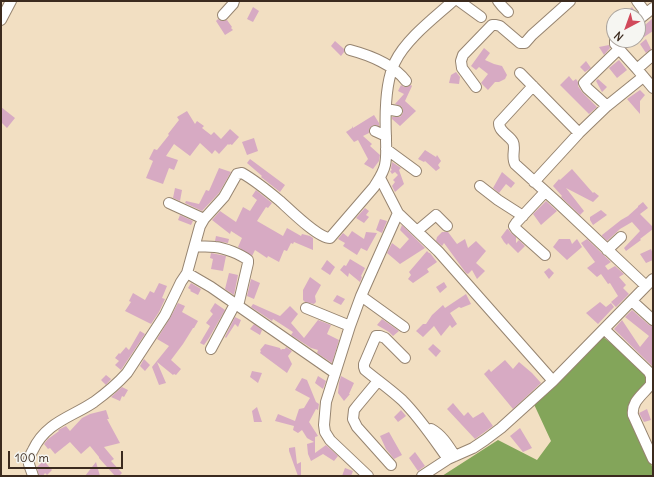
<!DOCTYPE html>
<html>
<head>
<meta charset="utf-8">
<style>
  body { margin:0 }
  #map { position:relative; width:654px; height:477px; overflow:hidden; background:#f2dfc2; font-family:Delius,sans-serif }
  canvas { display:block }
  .frame { position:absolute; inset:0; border:2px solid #3b2a1e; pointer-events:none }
  .north { position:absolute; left:606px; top:8px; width:40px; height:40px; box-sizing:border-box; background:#f6f6f2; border:1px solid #aba49d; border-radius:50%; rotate:221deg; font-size:11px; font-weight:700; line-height:16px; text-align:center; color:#3b2a1e }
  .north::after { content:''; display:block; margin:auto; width:14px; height:18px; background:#d1495b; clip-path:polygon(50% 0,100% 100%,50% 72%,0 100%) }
  .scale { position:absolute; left:8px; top:451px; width:115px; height:18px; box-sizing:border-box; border:2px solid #3b2a1e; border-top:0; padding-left:5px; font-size:12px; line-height:14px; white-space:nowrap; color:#3b2a1e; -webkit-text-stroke:3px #f6f6f2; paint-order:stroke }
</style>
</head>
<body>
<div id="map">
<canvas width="654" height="477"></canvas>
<div class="frame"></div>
<div class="north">N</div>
<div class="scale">100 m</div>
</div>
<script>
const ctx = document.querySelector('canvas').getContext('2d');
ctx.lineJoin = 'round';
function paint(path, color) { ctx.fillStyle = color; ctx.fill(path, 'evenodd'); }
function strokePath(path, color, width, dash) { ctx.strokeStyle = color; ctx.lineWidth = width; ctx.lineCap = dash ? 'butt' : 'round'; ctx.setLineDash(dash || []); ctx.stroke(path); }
paint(new Path2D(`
  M599,334L643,367L650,377L634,403L653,470V476H442L498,440L537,460L551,441L532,400Z`), '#83a55a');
paint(new Path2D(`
  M253,7L259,11L253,22L247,19Z
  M632,7L636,13L633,16H630L626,13Z
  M653,18V31L644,37L638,31Z
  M218,19L222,21L227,20L232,27L231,28L233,30L225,35L216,21Z
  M646,39L651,49L646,53L640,44Z
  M335,41L344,49V52L341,56L331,46Z
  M609,45L610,48L604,55L599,47Z
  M484,48L490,53L485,60L494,64L502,66L507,75L505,79L499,82H495L488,90L481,83L488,74L479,67L476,70L471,66Z
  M619,60L627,70L617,78L609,68Z
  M586,61L591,68L585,72L580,67Z
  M456,72L460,77L459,84L449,83L451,75Z
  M569,76L573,81L576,79L578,82V86L582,92L597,107L589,114L560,85Z
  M598,79L607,87L602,92L596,81Z
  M401,85L404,87H407L411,85L412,86L405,101L416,111L400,126L392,119V117H400L403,113V109L401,106L395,104L404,94L398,91Z
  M640,90L645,95L640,101V114L627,99Z
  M1,107L15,118L7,128L1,122Z
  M187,111L195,124L197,121L204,126L202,128L211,135L214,132L221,139L230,129L239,137L232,145L230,144L229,145L228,144L219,154L215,150L212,154L200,143L190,156L174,144L166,156L178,160L174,170L169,168L163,184L146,178L153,161L149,159L154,149L157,150L169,135L168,134L179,120L177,117Z
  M374,115L379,123V126L375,125L372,126L369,129V133L363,136L372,144L370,146L380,155L379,161L373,169L364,164L368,159L358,140L354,142L346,132L352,128V126L353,128Z
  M254,138L258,151L247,155L242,142Z
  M425,150L436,157L437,155L441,161L438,165L440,168L436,171L425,161L424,162L418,159Z
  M250,159L285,185L280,192L261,177L262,176L247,163Z
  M392,162L401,168L399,170L404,184L395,192L392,186L395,182L393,180L398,175L395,172L392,174L390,171L392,170L391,169Z
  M219,168L231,172L219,193L202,211L185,203L186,201L199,204L206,190L209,191Z
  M572,169L593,193L594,192L599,196L593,202L566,188L584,211L580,215L561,197L562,196L553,186L559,179L560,180Z
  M502,172L515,183L511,188L506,184L499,193L493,188Z
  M175,188L182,190L180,201L173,198Z
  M256,190L272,203L268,208L266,207L257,221L283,236L287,228L301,236L302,234L310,236L313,238V250L294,242L293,244L291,243L287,251L284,250L279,262L268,256L267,258L255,250L252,256L238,247L242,238L231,231L230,234L212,220L220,211L236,222L243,207L250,211L257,200L252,196Z
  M546,201L557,211L541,225L533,214Z
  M643,202L648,208L640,214L653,227V229L640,239L641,240L626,251L624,248L640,231L632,222L620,229L607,241L602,236V235L621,220L628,216L638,207V206Z
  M365,208L369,211L366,215L369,217L364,223L356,218Z
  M601,210L607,215L593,225L590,220V217Z
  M180,215L193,221L191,225L178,220Z
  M380,219L387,221L382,233L376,230Z
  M402,225L425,248L400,264L387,253L392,243L400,249L409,239L400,230Z
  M507,229H508L511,233L516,237V243L519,240L525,246L518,253L508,243L507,245L504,242L501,237Z
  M352,231L364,239L366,232L377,233L367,251L361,248L357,255L343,246L345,243L338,239L343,233L348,237Z
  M442,232H448L457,244L465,239L468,248L476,241L486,251L476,263L485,271L477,279L472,270L468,274L466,273L444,243L442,246L436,241L437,237Z
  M216,236L229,239L228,243L215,241Z
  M559,239H570L572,244L577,239L582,247L567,260L553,247Z
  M587,239L611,262L605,266L608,270L615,266L624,274L619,277L626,285L623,288L629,294L616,307L611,302L618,296L610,283L608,284L601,274L597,277L587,268L595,262L581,243Z
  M651,249L653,254V260L646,263L640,254Z
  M427,251L429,253H430L437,262L427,269L429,272L413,283L408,279L411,275L409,272Z
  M211,253L226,256L223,271L211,269L213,259L210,258Z
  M350,259L365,268L361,276L362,277L360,282L349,273L348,277L340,270L344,265L346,266Z
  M327,260L335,267L330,275L321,269Z
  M549,268L554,273L549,279L544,272Z
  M229,273L238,275L234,295L225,289Z
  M310,277L321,285L315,296L316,302L314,304L305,302L303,300V290Z
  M251,279L260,283L254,299L247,296Z
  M444,282L447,287L440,293L436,287Z
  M159,283L167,286L162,298L165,299L159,312L151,324L125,311L131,302L129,301L133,293L145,300L150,291L154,293Z
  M191,283L201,289L198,295L190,291L191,290L188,288Z
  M466,294L471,304L461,308L459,307L450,313L457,324L452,328L450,325L441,336L434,326L423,337L416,331L423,324H426L432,315L443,305L445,308Z
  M337,295L345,299L341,305L333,301Z
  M600,302L606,307L611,303L614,307L598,324L586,313Z
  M178,303L185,306L182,312L198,321L194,328H193L183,344L171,360L181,369L176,375L174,374L173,375L157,362L166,383L159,385L152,367L169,346L157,339L170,318Z
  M215,303L225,310L209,338L204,345L200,343L210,326L206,323L213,314L210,311Z
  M253,304L280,316L290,306L298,314L291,323L304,338L318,320L331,325L327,334L339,340L332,363L317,353L318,350L311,348L291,335L293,332L273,319L272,321L251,307Z
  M632,310L649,325L653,326V367L614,329L622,320L640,347L649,336L625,317Z
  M235,317L241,320L238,327L235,324L226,338L225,337Z
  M382,319L399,331L393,336L389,332L377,325Z
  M254,324L262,330L260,335L250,329Z
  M140,331L145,334L121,370L115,365L119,361L115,358L119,353L120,354L126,347L129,350Z
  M265,344L280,348L281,350L282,349H285L286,347L292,351L288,356L292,364L287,373L260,353L261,351L260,350Z
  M433,344L441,351L436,357L428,349Z
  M144,359L150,365L145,371L140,366Z
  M505,360L513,369L519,362L532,373L541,383L513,409L484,374L489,369L491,372Z
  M252,371L262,373L258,383L250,377Z
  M106,375L111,379L106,385L101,380Z
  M318,376L326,381L323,389L315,383Z
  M341,376L354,383L349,394H350L344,401L338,393L339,383Z
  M302,378L307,380L316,402L319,404L318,410L316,409L309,422L318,436L315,437V453L326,445L338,456L334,461L323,454L311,461L308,454L307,444L314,442L307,438L302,430L298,433L293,430L294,426L275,421L278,414L295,421L299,409L304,408L310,398L295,390Z
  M122,387L128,390L124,397L122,396L120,401L111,397Z
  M453,403L464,416L468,412L473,418L483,412L493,426L475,439L447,409Z
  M257,407L262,422H254L252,411Z
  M647,409L651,420L644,422L639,413Z
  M106,410L109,419H107L120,443L104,447L114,459L111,461L122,473L119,476H115L99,458V457L90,446L81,454L70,442L55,454L50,448L48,449L44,444L48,439L59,431L58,430L66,426L70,431L82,418L90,414Z
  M401,410L406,416L398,422L394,417Z
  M520,428L532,448L523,452L510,436Z
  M389,432L402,455L394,459L386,449L380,436Z
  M295,447L297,464L301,462V476H298L294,465H295H294L289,451V448Z
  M415,452L425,466L418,471L409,458Z
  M42,462L44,463L45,462L52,470L47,475L45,473L43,476H39L37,467Z
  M96,462L100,476H85Z
  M345,468L353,471L351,476H342Z`), '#d7aac3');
const minor = new Path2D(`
  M459,1L481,17
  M498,1L502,6L508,12
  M637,1L646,13
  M223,15L233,4L234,1
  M1,20L11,1
  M638,20L653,8
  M615,40V44L619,49L637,69L653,88
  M350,50C369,55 394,65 406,81
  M637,69L653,55
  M520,73L579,133
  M533,86L499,123C499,132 509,135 513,142C516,148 511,157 515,164L557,202L646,286
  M476,87L462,68L461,61L463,55L492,25H496L500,26L520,43H525L532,35L570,1
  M607,106L587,88L584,83L619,49
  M386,109L397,111
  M375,131L386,136
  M386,149L416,171
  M380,178L398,213
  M534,182L579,133L607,106L643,77
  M480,186L498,200L523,216
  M545,192L516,223L514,226L516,229L545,255
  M169,203L204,219
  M417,231L436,215L447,226
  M195,246C202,247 208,246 215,247C225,248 240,254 248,260V263L238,306
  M607,250L621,237
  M361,296L404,327
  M632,301L653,320
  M306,308L350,326
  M604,329L649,372L651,376V384C644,394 631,401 633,415L653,459
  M211,349L235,304
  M405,358L385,338L380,336H376L364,364V367L365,370C377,380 390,389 402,400C420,418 433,438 448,459
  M335,373L211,287L187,273L200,226L204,219L224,197L237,174L242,173C256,181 268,191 280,201C290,210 318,238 330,238L374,187C378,180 383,174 385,165C387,156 386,147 386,138C385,116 385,82 395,62C406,39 434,18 453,1
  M378,381L358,405L354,410L353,419L357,427L391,465
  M431,429C442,435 448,445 455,456
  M33,476C32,472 30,468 29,464C28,459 30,455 33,450C46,422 72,417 94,402C105,394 118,383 127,373L165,315L181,282L187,273
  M368,476L330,440L325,432L324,425L326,402L350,326L361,296L398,213L438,251L553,381
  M422,476L448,459L473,448L485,440L501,428L553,381L653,279`);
strokePath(minor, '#968470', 12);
strokePath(minor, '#fff', 10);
</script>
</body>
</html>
